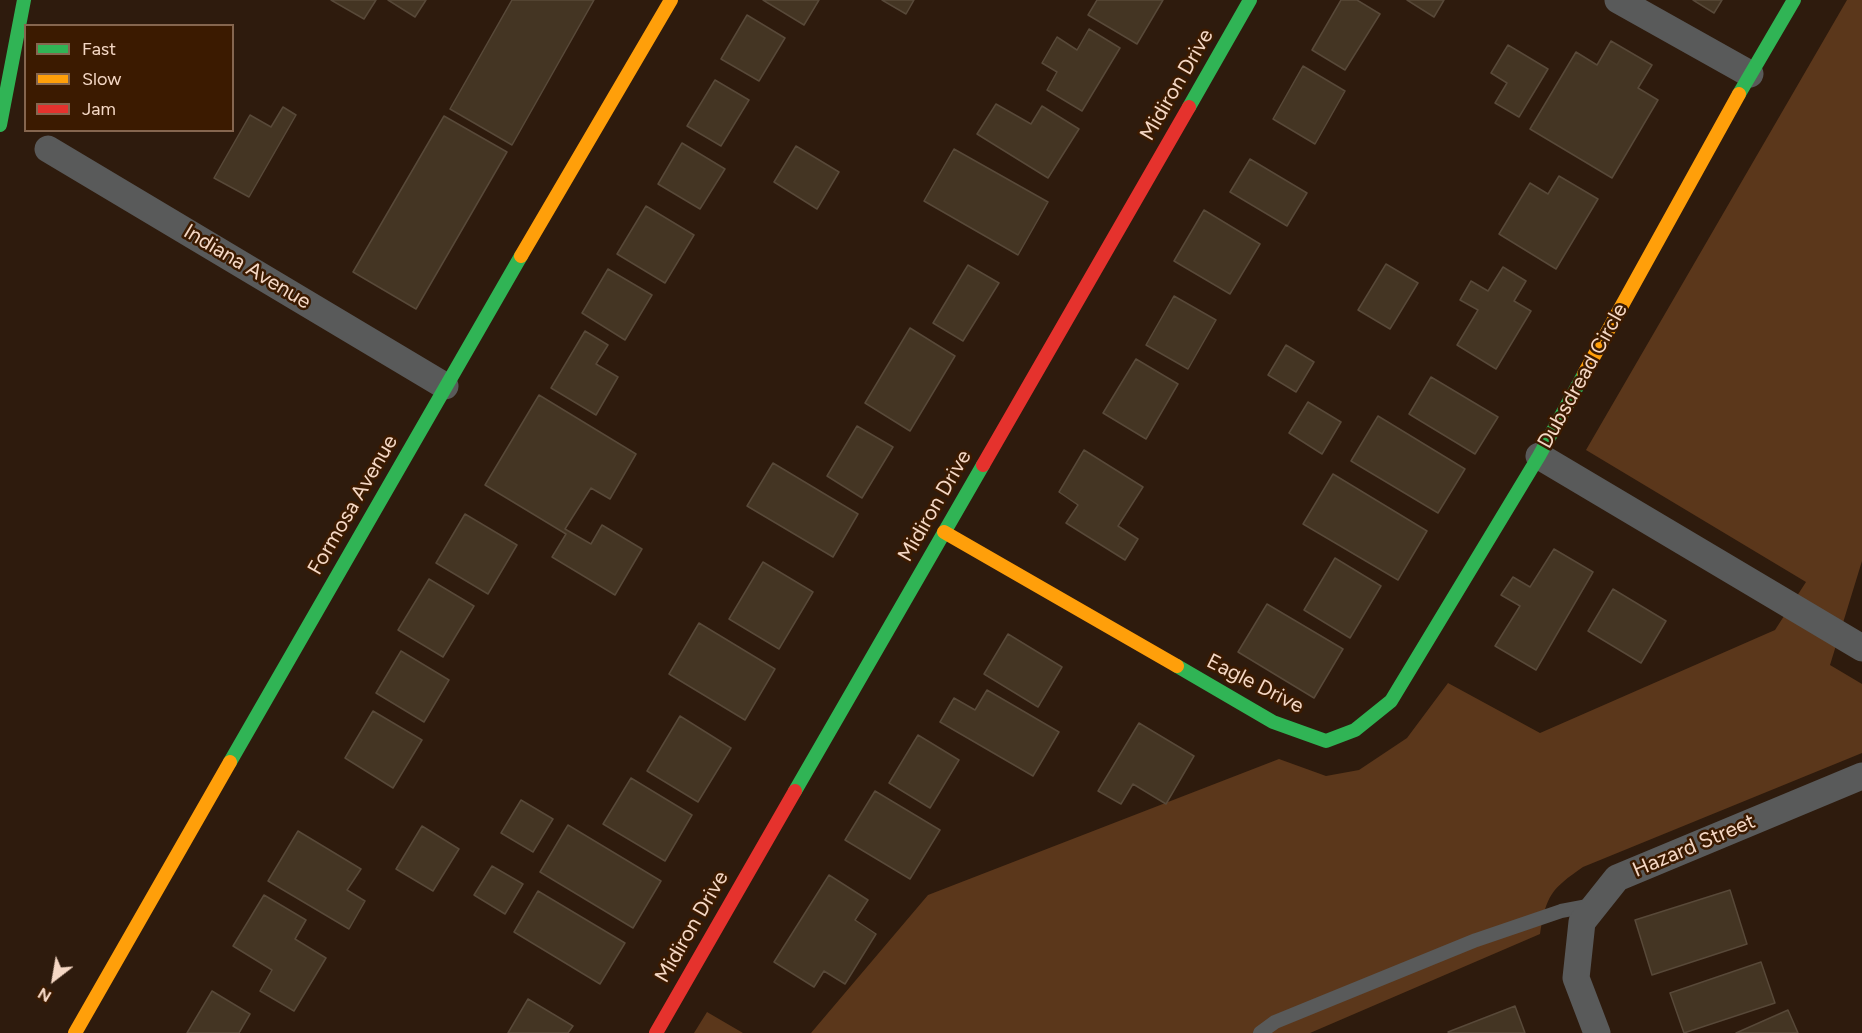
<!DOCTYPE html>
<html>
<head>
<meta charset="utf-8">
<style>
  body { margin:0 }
  #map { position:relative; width:1862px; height:1033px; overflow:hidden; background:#2e1b0d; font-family:Figtree,sans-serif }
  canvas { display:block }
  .legend { position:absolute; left:24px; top:24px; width:210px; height:108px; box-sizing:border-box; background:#3b1a00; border:2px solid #85664f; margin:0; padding:8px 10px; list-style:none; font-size:18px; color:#f5d8c5 }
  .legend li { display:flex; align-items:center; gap:12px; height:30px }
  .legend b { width:30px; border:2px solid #85664f }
  .north { position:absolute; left:24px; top:949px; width:60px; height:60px; -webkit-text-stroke:4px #3b1a00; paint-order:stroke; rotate:211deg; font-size:16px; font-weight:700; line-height:24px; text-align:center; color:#f5d8c5 }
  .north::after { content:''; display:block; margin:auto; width:21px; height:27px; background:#f5d8c5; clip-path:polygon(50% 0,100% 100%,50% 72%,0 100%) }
</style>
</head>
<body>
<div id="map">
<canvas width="1862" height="1033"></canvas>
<ul class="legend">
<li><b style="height:8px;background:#30b455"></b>Fast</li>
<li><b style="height:8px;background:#ff9f0a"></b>Slow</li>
<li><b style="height:8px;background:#e5322d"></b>Jam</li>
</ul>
<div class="north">N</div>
</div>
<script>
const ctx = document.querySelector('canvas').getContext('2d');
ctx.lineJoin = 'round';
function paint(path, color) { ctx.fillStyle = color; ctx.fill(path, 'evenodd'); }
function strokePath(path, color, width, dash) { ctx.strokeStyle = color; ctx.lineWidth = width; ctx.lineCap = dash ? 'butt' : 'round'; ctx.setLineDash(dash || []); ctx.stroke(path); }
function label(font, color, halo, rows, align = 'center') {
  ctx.font = font + ' Figtree,sans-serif'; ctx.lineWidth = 5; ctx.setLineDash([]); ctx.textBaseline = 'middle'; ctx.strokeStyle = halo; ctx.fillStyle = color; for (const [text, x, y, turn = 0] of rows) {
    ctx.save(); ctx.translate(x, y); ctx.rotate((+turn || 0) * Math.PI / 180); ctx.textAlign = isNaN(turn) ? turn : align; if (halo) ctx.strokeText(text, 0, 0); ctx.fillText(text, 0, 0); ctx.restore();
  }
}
paint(new Path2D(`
  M1847,0H1862V561L1830,665L1862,684V753L1583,867C1551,889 1546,896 1540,934L1310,1033H811L928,895L1279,759L1326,776L1359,770L1407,738L1448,683L1540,733L1775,630L1806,582L1586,450Z
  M707,1012L743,1033H694Z`), '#5b371b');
const building = new Path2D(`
  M331,0H376L364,19Z
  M388,0H426L415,17Z
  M512,0H594L512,145L450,109Z
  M763,0H819L804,25Z
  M882,0H914L906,14Z
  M1097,0H1163L1137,44L1088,15Z
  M1341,0H1357L1380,14L1345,70L1312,50Z
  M1407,0H1444L1434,17Z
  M1693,0H1722L1714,13Z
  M747,15L785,38L759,81L721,59Z
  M1089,29L1120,48L1082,111L1047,90L1057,72L1042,63L1057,37L1077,50Z
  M1611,41L1652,65L1638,88L1658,100L1612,178L1530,129L1576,52L1597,65Z
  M1508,45L1548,69L1519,117L1495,103L1507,83L1491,73Z
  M1303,66L1345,91L1315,144L1273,119Z
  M715,80L749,100L721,146L687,126Z
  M996,104L1031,124L1042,106L1079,129L1048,178L977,134Z
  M283,107L296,115L249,197L214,178L250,115L271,127Z
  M444,116L507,152L416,309L353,272Z
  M682,143L725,169L700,209L658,184Z
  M796,146L839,172L817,209L774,182Z
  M954,149L1048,202L1018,255L924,201Z
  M1250,159L1307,193L1287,226L1230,192Z
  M1559,176L1598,199L1556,269L1499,234L1530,183L1548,194Z
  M646,206L694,235L665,283L617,254Z
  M1204,210L1260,244L1230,294L1174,261Z
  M1386,264L1418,283L1390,329L1358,310Z
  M968,265L999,283L963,341L933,323Z
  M1503,267L1526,281L1514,301L1531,311L1496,369L1457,345L1478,310L1460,300L1471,281L1488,291Z
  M608,269L652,295L625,340L582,313Z
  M1174,296L1216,320L1188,369L1146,345Z
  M910,328L955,356L910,431L865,403Z
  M585,331L608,345L596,364L618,377L596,415L551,388Z
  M1286,345L1314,362L1296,392L1268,375Z
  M1136,359L1178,384L1146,439L1103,413Z
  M1431,377L1498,417L1475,454L1409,414Z
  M539,395L636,454L610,499L591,488L565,529L591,544L602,525L642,549L615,595L552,557L566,534L485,485Z
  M1308,402L1341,422L1322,454L1289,433Z
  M1378,416L1465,469L1438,513L1351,461Z
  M857,426L893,447L862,498L827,476Z
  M1084,450L1143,487L1118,526L1138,539L1125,560L1066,523L1078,505L1059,492Z
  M773,463L858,514L833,557L747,506Z
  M1333,474L1427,531L1398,580L1303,524Z
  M465,514L517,545L488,594L436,563Z
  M1554,549L1593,572L1536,670L1495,646L1520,606L1501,595L1513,577L1530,587Z
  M1335,558L1381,586L1350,638L1304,610Z
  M763,562L813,592L779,649L729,619Z
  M429,579L474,606L443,657L398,630Z
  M1613,589L1666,621L1641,663L1588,631Z
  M1267,604L1343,649L1314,698L1238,652Z
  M699,623L775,669L745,720L669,674Z
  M1008,634L1062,667L1038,707L984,674Z
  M401,651L449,680L424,722L376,693Z
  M987,690L1059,732L1033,776L940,722L954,698L975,710Z
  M373,711L422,740L393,788L345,758Z
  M680,716L731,748L698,802L647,771Z
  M1139,723L1194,756L1166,804L1133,784L1121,804L1098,791Z
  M918,735L959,760L930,808L889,783Z
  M631,778L692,815L665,861L603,824Z
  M875,791L940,830L910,879L845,840Z
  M521,800L553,819L533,852L501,833Z
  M568,825L661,881L633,928L540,872Z
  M422,826L459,849L433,891L396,869Z
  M298,831L361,869L347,890L365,901L349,929L268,881Z
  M492,866L523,884L505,914L474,895Z
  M829,875L868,900L855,920L876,934L845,984L824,971L814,987L774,962Z
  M1730,890L1747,944L1652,975L1635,920Z
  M538,891L625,943L600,984L514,932Z
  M264,895L306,920L295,939L326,958L294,1011L260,991L272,970L233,946Z
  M1761,962L1775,1003L1684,1033L1670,993Z
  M212,991L250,1014L239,1033H187Z
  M528,999L573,1026L568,1033H508Z
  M1515,1006L1525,1033H1449L1448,1032Z
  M1788,1010L1798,1033H1736Z`);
paint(building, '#443523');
strokePath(building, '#584939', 1.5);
strokePath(new Path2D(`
  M1260,1033L1275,1022L1476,940L1561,911L1593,905`), '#595a5a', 14);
strokePath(new Path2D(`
  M1618,0L1750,74
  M48,149L445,386
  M1539,456L1862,648
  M1597,1033L1576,978L1582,922L1617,878L1862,776`), '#595a5a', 27);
strokePath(new Path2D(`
  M1739,94L1794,0
  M1189,107L1250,0
  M0,125L24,0
  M1177,666L1273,722L1326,741L1355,730L1391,701L1539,456L1584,374
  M230,762L521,256
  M795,791L983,465`), '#30b455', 14);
strokePath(new Path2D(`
  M521,256L671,0
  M1584,374L1739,94
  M944,532L1177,666
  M75,1033L230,762`), '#ff9f0a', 14);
strokePath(new Path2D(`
  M983,465L1189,107
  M656,1033L795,791`), '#e5322d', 14);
label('21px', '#f5d8c5', '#3b1a00', [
  ["Midiron Drive",1177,85,-60],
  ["Indiana Avenue",247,267,31],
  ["Dubsdread Circle",1583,376,-61],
  ["Formosa Avenue",353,505,-60],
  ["Midiron Drive",935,506,-60],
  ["Eagle Drive",1255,684,27],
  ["Hazard Street",1694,846,-23],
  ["Midiron Drive",692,927,-60]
]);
</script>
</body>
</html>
